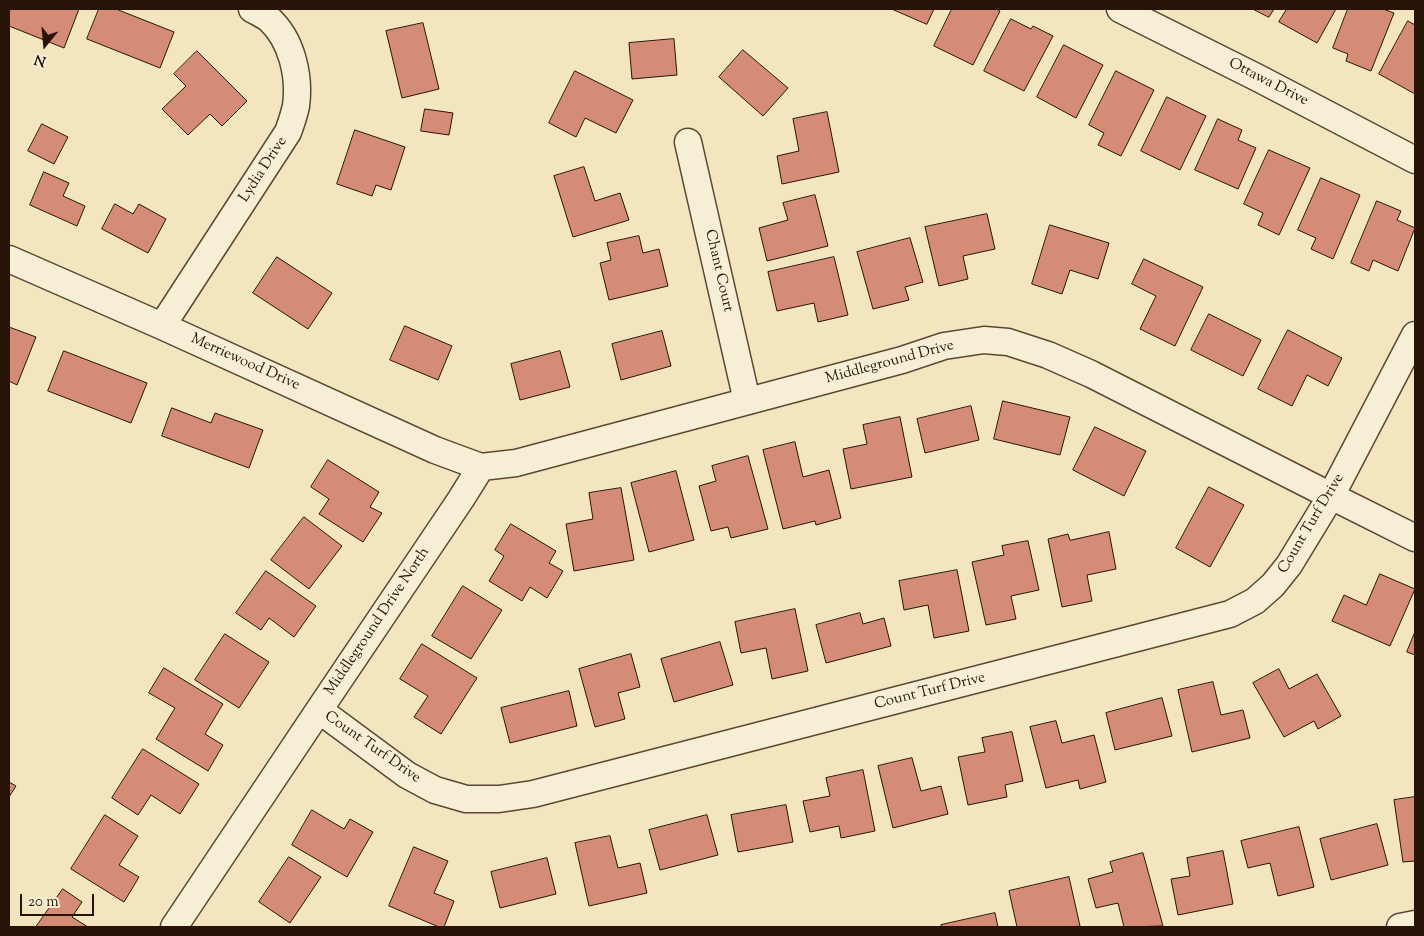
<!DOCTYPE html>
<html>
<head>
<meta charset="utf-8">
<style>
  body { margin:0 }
  #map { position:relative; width:1424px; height:936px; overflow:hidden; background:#f3e6bf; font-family:"Sorts Mill Goudy",serif }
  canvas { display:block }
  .frame { position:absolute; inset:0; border:10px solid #281406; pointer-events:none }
  .north { position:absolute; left:20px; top:20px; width:50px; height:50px; -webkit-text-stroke:4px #f7efd5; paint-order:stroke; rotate:197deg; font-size:14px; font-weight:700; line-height:20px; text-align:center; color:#281406 }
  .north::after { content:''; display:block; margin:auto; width:18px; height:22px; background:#281406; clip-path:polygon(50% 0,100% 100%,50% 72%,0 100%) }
  .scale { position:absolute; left:20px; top:894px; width:74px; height:22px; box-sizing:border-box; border:2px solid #281406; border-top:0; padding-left:6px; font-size:15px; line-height:18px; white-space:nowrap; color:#281406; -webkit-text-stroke:4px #f7efd5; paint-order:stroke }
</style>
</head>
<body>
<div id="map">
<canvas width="1424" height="936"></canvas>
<div class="frame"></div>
<div class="north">N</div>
<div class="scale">20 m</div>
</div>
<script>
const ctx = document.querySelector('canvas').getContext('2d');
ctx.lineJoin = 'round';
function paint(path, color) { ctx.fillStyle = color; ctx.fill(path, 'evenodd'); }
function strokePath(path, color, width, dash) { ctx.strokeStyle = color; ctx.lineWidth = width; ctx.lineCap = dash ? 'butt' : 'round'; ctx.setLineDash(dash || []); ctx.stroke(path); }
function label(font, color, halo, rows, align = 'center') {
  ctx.font = font + ' "Sorts Mill Goudy",serif'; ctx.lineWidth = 4; ctx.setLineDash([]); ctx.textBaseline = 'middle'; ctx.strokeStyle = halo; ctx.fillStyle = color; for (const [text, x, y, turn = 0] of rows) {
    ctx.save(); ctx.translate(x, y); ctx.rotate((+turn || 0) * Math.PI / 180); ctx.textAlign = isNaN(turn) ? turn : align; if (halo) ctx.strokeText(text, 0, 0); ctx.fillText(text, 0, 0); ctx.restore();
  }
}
const building = new Path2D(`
  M9,9H79L64,48L9,26Z
  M99,9H116L174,32L160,68L87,39Z
  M892,9H934L927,24Z
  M952,9H996L1000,11L973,65L934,46Z
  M1253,9H1274L1269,17Z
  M1287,9H1336L1317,43L1279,22Z
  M1348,9H1383L1394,13L1371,71L1346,61L1348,54L1333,48Z
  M1011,19L1031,29L1033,26L1053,36L1024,91L984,71Z
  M1408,21L1415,25V94L1379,74Z
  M423,23L439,89L402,98L386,31Z
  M674,39L677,75L632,79L629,43Z
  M1064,45L1103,65L1076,118L1037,97Z
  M743,50L788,88L763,116L719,77Z
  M197,51L247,101L222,126L210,114L188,135L162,109L186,86L174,74Z
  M575,71L633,100L616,133L585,118L576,137L549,123Z
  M1116,71L1154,90L1121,156L1098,145L1104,133L1089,125Z
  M1167,97L1206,116L1180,170L1141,151Z
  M425,109L453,113L449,135L421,131Z
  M827,112L839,172L782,184L777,156L799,151L793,119Z
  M1218,119L1242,130L1238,140L1256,148L1238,189L1195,170Z
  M42,124L68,137L54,164L28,151Z
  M355,130L405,147L391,190L376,185L372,196L337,184Z
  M1269,150L1310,168L1279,235L1258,225L1263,213L1244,204Z
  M584,167L595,201L620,193L629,220L573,237L554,176Z
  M44,172L69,183L63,196L85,206L77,226L30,205Z
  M1321,178L1360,195L1333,259L1311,249L1316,238L1298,230Z
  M815,195L828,246L767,261L759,228L788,220L783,203Z
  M1377,201L1401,211L1397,220L1415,228L1398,271L1373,260L1369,271L1351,263Z
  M115,204L133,214L139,204L166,219L148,253L102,229Z
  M987,214L995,249L963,256L968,279L939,286L925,227Z
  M1050,225L1109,243L1098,279L1070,270L1062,294L1032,284Z
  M639,236L643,253L659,249L668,286L609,300L600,263L611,260L607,243Z
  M910,238L923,282L905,287L909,300L873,309L857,252Z
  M277,257L332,293L308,329L253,293Z
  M834,257L848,315L818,322L814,303L777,311L768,272Z
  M1144,259L1203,287L1175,346L1140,329L1156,296L1132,284Z
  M1209,314L1261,340L1243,376L1191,350Z
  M405,326L452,346L438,380L390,360Z
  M9,327L36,337L17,385L9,381Z
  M1288,330L1342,358L1328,386L1307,375L1292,406L1258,389Z
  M662,331L671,366L621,380L612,344Z
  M64,351L147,383L131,423L48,391Z
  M560,351L570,387L520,400L511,364Z
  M1003,401L1070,417L1060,455L994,439Z
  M971,406L979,440L925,453L917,419Z
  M172,408L211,423L215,413L263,430L249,468L162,436Z
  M900,417L912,477L851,489L843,449L867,444L863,425Z
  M1095,427L1146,451L1124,496L1073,470Z
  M795,442L803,477L829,470L841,518L816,525L815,521L783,529L763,450Z
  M748,456L768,529L731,538L728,527L711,531L699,486L716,481L712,466Z
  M328,460L379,492L370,507L382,513L363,542L319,514L329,499L311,487Z
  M676,471L694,540L649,552L631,483Z
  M1209,487L1244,505L1210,567L1176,548Z
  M621,488L634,560L574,571L566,524L593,519L589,493Z
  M304,517L342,546L309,589L271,560Z
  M511,524L556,551L549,563L563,571L547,598L530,587L522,601L489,581L504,556L495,550Z
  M1109,532L1116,569L1087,575L1092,601L1062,607L1048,539L1068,534L1070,540Z
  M1028,541L1039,590L1011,596L1016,619L986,625L972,562L1004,555L1002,546Z
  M957,570L969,631L934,638L928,605L904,610L899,581Z
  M266,571L316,606L294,637L269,618L261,630L236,613Z
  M1380,574L1415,589L1390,646L1332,621L1344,595L1366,605Z
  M463,586L502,610L471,659L432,636Z
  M795,609L808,671L772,679L766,648L741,653L735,622Z
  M860,613L863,624L884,618L891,646L826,663L816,625Z
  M1415,632V655L1407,652Z
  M225,634L269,662L239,708L195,680Z
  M720,642L733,685L674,702L661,659Z
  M422,644L477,678L441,734L414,717L428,696L400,679Z
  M631,654L640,687L618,693L625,719L595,727L579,669Z
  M164,668L223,704L205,734L223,745L208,771L156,739L175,708L149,693Z
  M1279,669L1289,689L1317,674L1341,716L1318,729L1314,721L1284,737L1253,683Z
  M1213,682L1221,715L1243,710L1250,738L1192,752L1178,690Z
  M569,691L577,726L510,743L501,708Z
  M1162,698L1172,736L1115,750L1106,713Z
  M1056,721L1062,743L1094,735L1106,782L1080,789L1078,780L1046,788L1030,727Z
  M1012,732L1023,781L1005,785L1007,797L968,805L958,757L985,752L982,738Z
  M143,749L199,784L180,814L151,795L138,815L112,798Z
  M912,758L921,791L941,786L948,814L893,828L878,766Z
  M863,770L875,831L841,838L839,826L810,832L803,801L830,796L826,778Z
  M9,782L16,786L9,797Z
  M1415,797V861L1403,862L1394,800Z
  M786,805L793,842L738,852L731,815Z
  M312,810L344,829L350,819L373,832L347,877L292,845Z
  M105,815L138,836L119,865L139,877L124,902L71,869Z
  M707,815L718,855L660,870L649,830Z
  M1377,824L1388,865L1331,880L1320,839Z
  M1299,827L1314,887L1278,896L1270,863L1248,868L1241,841Z
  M610,836L618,868L640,863L647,893L589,906L575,843Z
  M414,847L448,861L434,893L454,901L444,927H439L389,906Z
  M1223,851L1233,904L1178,915L1171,879L1190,876L1187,858Z
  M1143,853L1163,926L1124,927L1118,903L1096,908L1088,879L1113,872L1110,862Z
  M289,857L321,877L290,923L259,902Z
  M547,858L556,894L500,908L491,872Z
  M1069,877L1080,926L1072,927H1017L1009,891Z
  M63,889L82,902L72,917L88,927H36Z
  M995,913L998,927H941V925Z`);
paint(building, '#d48c76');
strokePath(building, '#281406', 1);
const minor = new Path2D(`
  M1120,9L1258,78L1415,160
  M688,142L747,401
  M9,259L162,326L435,450L481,467L516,463L902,360L944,346L984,340L1008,342L1048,355L1091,374L1331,496L1415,538
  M162,326L288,132C291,124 294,115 296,106C300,76 292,40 269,19C264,15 257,12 252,9
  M319,710L407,775L435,790L466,799H499L533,794L1230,614L1255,601L1273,585L1289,565L1331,496L1415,335
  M174,927L319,710L461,499L481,467
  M1400,927L1415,924`);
strokePath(minor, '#5b4834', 29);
strokePath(minor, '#f7efd5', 26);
label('15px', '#281406', '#f7efd5', [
  ["Ottawa Drive",1268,83,27],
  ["Lydia Drive",264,170,-57],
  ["Chant Court",718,271,77],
  ["Merriewood Drive",245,363,24],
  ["Middleground Drive",890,363,-15],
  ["Count Turf Drive",1312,524,-59],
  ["Middleground Drive North",378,622,-56],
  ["Count Turf Drive",930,692,-14],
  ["Count Turf Drive",372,748,35]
]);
</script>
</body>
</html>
